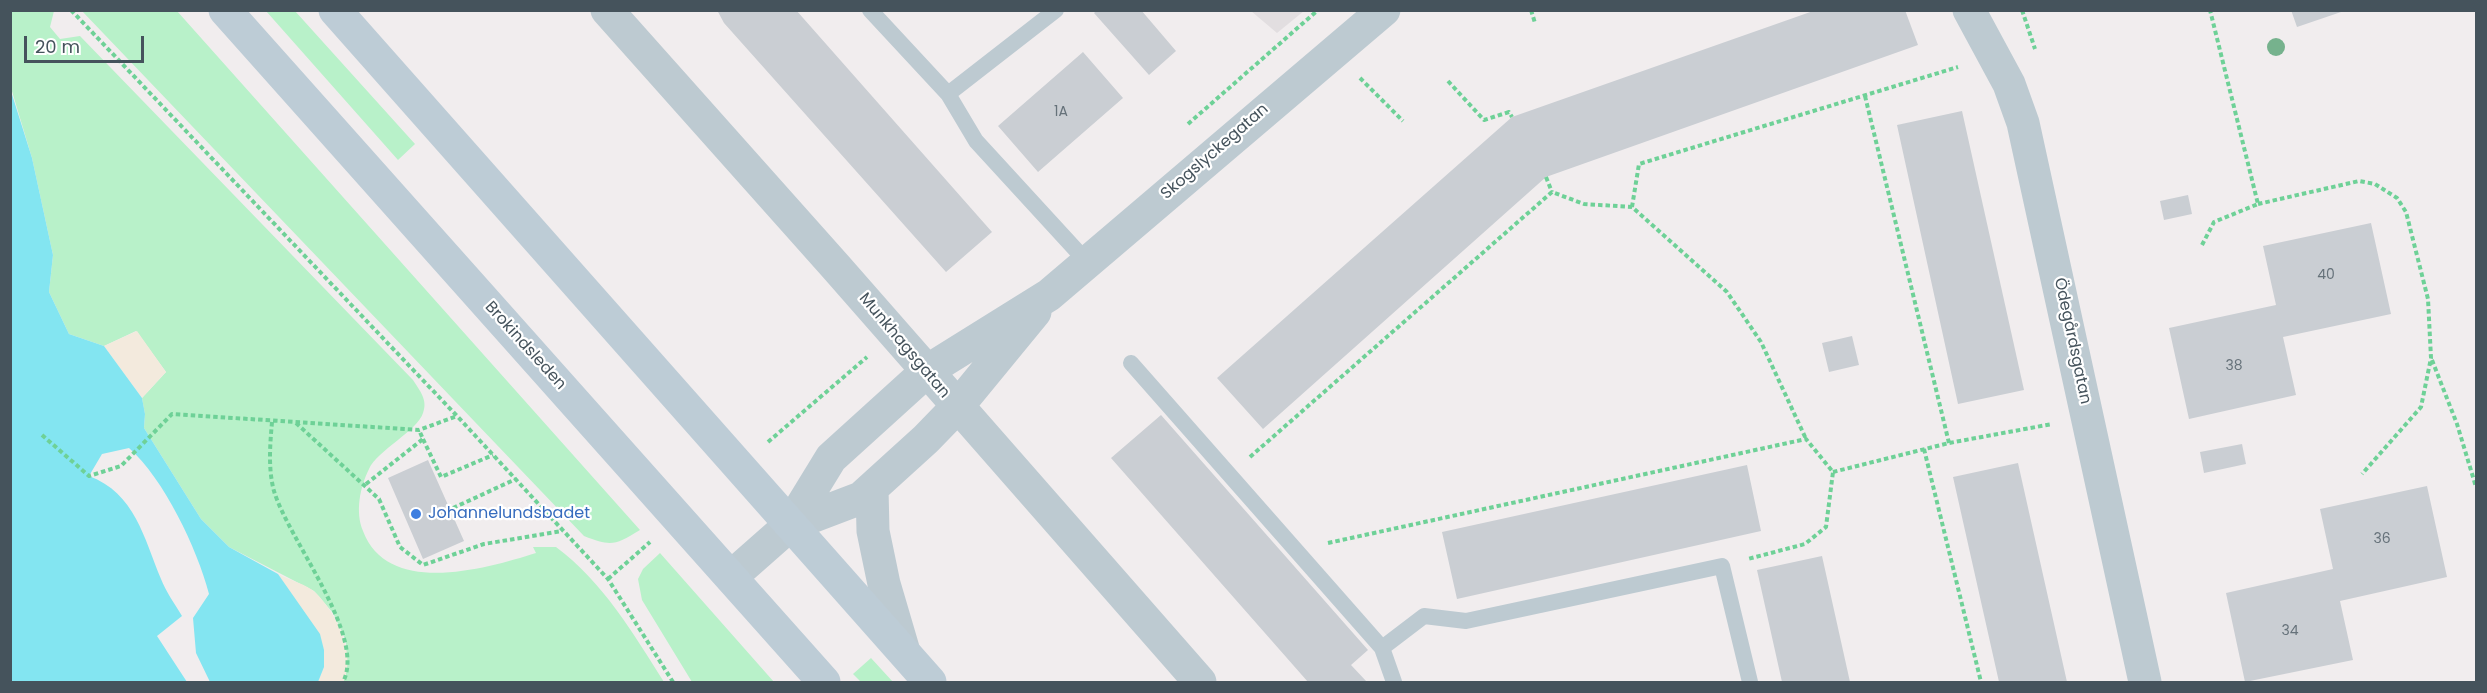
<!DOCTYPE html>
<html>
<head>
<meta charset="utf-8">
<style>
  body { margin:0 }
  #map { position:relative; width:2487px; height:693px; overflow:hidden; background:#f1edee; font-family:Poppins,sans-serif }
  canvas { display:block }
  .frame { position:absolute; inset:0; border:12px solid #45535c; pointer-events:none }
  .scale { position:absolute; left:24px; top:36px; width:120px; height:27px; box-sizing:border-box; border:3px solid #45535c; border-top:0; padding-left:8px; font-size:18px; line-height:21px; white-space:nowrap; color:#45535c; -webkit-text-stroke:4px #fff; paint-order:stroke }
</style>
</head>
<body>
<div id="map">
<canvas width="2487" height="693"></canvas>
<div class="frame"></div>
<div class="scale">20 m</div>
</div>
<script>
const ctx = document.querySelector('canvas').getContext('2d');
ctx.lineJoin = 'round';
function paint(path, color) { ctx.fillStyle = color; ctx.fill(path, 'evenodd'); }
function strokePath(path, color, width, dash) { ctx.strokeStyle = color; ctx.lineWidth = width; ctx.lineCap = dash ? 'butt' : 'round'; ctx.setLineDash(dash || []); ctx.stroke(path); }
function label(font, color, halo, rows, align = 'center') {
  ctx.font = font + ' Poppins,sans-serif'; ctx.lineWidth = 4.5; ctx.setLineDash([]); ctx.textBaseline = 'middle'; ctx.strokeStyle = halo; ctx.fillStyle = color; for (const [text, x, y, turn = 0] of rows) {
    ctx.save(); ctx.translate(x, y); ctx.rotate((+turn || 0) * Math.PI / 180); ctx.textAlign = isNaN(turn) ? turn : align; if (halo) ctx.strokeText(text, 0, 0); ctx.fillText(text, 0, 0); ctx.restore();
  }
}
paint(new Path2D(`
  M1251,11H1304L1277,33Z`), '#e2dee0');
paint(new Path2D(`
  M10,11H54L50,27L60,39L80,36L413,380C420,391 428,400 423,413C418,430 377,451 369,469C360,487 355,512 363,531C388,597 485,569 536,553L533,547H556C603,582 633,633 664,682H343L346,677V641L333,613L314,591L229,547L201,519L144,428L145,414L142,398L166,372L136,331L104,346L69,334L49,292L53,255L32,158L11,88Z
  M82,11H177L640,530C615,545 612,547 584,536Z
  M266,11H295L415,144L398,160Z
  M660,553L774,682H692L642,600L638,579L643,569Z
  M871,658L893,682H861L853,674Z`), '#b8f1c9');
paint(new Path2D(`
  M137,331L166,372L142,398L104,346Z
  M278,574C289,580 306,584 316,593C336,613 357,655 343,682H318L324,667V650Z`), '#f3eadd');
paint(new Path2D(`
  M10,88L32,158L53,255L49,292L69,334L104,346L142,398L145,414L144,428L201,519L229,547L278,574L320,634L324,650V667L318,682H210L196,653L193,618L209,594C197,548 164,479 129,448L102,454L89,476C135,493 144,538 161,579C166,592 175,604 182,616L157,636L187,682H11Z`), '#83e5f1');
paint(new Path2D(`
  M717,10H796L992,232L946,272L724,23Z
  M1097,10H1141L1176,51L1149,75L1094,13Z
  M1816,10H1905L1918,45L1546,177L1263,429L1217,378L1512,117Z
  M2291,10H2344V11L2297,27Z
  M1083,52L1123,98L1038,172L998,126Z
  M1962,111L2024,390L1958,404L1897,125Z
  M2188,195L2192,214L2164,220L2160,201Z
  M2371,223L2391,314L2283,337L2296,395L2189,419L2169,328L2276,305L2263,246Z
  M1852,336L1859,365L1829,372L1822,343Z
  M1161,415L1368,650L1351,665L1367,682H1308L1111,458Z
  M2242,444L2246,464L2204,473L2200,452Z
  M428,460L464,541L423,559L388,478Z
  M2018,463L2067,682H1999L1953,477Z
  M1747,465L1761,531L1457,599L1442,532Z
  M2427,486L2447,577L2340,601L2353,660L2245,682L2226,593L2333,569L2320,509Z
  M1822,556L1850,682H1782L1757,570Z`), '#caced3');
strokePath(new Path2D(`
  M71,10L457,416L608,579L673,682
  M1531,10L1535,23
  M2022,10L2035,49
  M1360,78L1403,121
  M1448,81L1484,120L1509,112L1512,117
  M1865,96L1949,443
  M1188,124L1318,10
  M1546,177L1552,192
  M2258,204L2359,181L2375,184L2397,198L2406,212L2428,299L2431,358L2421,407L2362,474
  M1632,207L1639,164L1958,67
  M2202,245L2214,222L2258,204L2210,10
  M2432,360L2457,424L2476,487
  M272,422C270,445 268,469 274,491C288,539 367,636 343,682
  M296,423L379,499L400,547L423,565L484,544L562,531
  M42,435L89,476L121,466L172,414L419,430L457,416
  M423,439L441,477L493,455
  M768,442L867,357
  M1924,449L1981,682
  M1250,457L1552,192L1584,204L1632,207L1727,292L1761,342L1806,439
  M1833,472L1949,443L2052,424
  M366,484L423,439L419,430
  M453,508L516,479
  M1328,543L1806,439L1833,472L1826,527L1805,544L1748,559
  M608,579L650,542`), '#6ed197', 4, [4.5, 3]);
strokePath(new Path2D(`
  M870,10L948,94L1056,10
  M948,94L976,141L1087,262
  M1131,363L1382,648L1394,682
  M1382,648L1424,616L1466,621L1722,566L1750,682`), '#bdcad1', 16);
strokePath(new Path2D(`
  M607,10L836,267L1200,682
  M1969,10L2009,84L2023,123L2145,682
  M872,489L873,531L884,584L904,652
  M790,525L861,498L926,439L957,407L1035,312
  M731,577L790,525L831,458L927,371L1049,295L1384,10`), '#bdcad1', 33);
strokePath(new Path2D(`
  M225,10L824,682
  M335,10L930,682`), '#bdccd6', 33);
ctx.fillStyle = '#76b28d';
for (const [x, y] of [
  [2276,47]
]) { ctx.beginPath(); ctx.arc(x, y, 9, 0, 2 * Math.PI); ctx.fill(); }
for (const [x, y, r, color] of [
  [416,514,6,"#3f7fe0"]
]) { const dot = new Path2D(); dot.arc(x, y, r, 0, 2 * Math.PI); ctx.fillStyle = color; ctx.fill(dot); strokePath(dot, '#fff', 2); }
label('14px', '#66727a', null, [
  ["1A",1061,112],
  ["40",2326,275],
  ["38",2234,366],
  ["36",2382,539],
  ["34",2290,631]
]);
label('16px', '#45535c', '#fff', [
  ["Skogslyckegatan",1215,152,-41],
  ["Ödegårdsgatan",2072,341,78],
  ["Brokindsleden",525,346,48],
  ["Munkhagsgatan",904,346,50]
]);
label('16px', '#366cbe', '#fff', [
  ["Johannelundsbadet",428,514]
], 'left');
</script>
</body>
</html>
